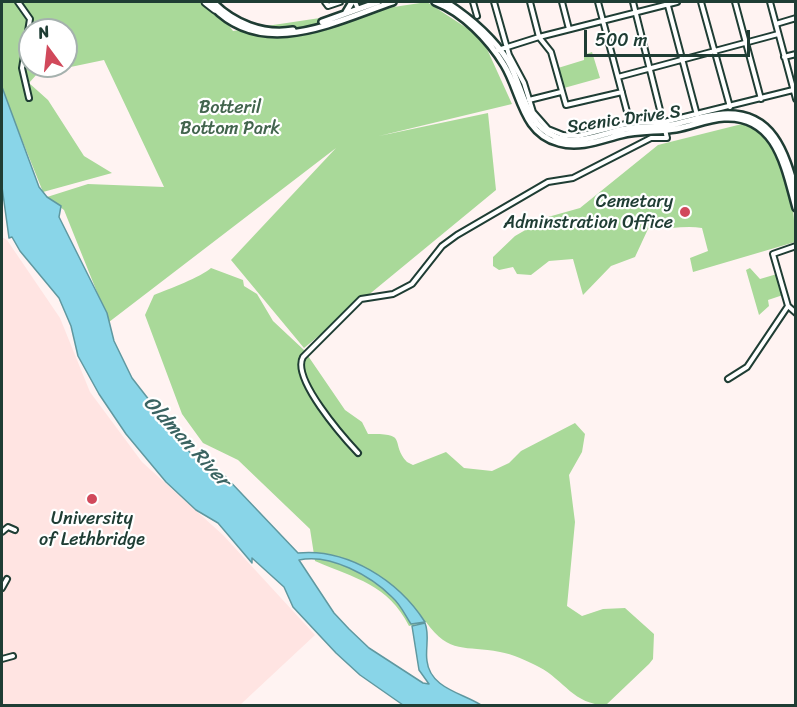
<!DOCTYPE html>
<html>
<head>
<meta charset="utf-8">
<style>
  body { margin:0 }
  #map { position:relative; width:797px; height:707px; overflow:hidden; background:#fff3f2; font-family:Sriracha,sans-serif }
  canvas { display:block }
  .frame { position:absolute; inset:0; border:3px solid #1f3d34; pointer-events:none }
  .north { position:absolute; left:18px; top:18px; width:60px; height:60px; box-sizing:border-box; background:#fff; border:2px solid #a5b1ae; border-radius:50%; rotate:345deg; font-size:16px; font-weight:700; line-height:24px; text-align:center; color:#1f3d34 }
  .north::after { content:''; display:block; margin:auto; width:21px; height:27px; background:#d1495b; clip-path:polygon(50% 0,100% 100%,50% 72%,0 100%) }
  .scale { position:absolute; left:584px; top:30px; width:166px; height:27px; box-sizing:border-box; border:3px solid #1f3d34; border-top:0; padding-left:8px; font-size:18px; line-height:21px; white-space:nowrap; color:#1f3d34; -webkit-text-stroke:4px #fff; paint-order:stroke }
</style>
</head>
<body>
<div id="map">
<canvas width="797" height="707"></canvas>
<div class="frame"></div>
<div class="north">N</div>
<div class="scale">500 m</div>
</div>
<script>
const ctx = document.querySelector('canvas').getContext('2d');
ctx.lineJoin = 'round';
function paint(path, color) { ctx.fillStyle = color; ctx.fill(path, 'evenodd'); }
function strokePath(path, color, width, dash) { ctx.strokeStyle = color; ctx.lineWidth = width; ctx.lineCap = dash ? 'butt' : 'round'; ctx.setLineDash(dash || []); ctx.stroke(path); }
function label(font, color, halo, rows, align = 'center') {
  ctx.font = font + ' Sriracha,sans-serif'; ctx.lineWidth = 4.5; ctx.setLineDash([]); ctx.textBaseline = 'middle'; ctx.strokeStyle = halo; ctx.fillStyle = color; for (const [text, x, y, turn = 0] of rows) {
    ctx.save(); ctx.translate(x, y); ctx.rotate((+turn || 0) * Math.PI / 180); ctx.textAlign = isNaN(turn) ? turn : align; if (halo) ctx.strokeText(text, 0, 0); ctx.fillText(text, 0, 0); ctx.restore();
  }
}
paint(new Path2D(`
  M2,237L7,240L60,318L90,392L142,462L223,535L315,635L240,705L2,706Z`), '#ffe4e2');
paint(new Path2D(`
  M2,2H212L233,31L427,2L482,38L512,104L379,136L488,113L496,190L304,348L231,260L336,148L109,322L64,210L47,197L88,184L164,187L104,60L37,74L29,83L48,100L84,156L112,173L43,192L2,90ZM30,30H66V66H30Z
  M592,52L600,78L564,88L558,68L584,60V55Z
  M746,123C786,144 795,201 795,242L693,272L690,258L708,251L702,228C684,225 667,230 648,229L635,257L611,266L583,295L573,259L549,261L531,275L517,274L513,267L499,270L493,266V257L515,236L548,217L580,208L658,145Z
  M211,268L243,280L244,286L257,294L273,321L304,350L345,410L362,422L368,434C410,433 389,442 407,462L413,465L446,452L464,468L492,471L509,463L521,451L575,423L585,434L582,452L569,475L575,522L567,606L582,616L603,609L625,608L654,634L653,659L649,664L606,705C574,705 564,680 539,667C528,661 512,654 500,652C465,645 450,655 426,622L409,626C388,584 356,579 315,561L310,529L238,460L203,443L182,414L145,315L154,295C169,289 201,277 211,268Z
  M750,268L760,279L777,274L783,295L768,300L769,306L759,315L746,270Z`), '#a9d999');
const water = new Path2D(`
  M2,87L39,187L47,197L61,206L59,217L107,313L114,341L132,378L192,455L222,473L298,553C347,548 398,580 425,622L411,624C405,615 401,605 392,597C371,576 330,553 299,560L334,613L349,629L369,648L423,683L429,684L419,670L412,626L425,623C430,635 425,649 427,661C430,688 462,693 481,705H403L360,675L336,653L293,607L284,587L252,558V563L218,523L196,510L166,482L126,434L99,394L78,356L71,326L59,298L20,251L12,237L9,238L2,187Z`);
paint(water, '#89d5e8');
strokePath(water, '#5f98a0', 1.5);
const minor = new Path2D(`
  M18,2L30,19L22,68L29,98
  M325,2L328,6L340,2
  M355,2L358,9
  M473,2L477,16
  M494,2L509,55L524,83L533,112L548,129L563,135L578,136L630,123L664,122L793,90
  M530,2L539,37L551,52L566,105L622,92
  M562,2L569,29
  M598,2L630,123
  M667,2L697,115
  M701,2L730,107
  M735,2L761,99
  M770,2L796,99
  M776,24L796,18
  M498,50L539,37L677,2
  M784,57L796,54
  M618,77L778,34
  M529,100L561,92
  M796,246L773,254L788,306L796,313
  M728,379L747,367L788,306
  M358,453C343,437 291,378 303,357L361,299L393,294L412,284L442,246L457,235L548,182L573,178L651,138H667L633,2
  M2,532L8,527L15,530
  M2,588L7,579
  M2,659L13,656`);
const major = new Path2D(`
  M213,2C234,23 263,35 293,30
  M435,2C463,13 489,40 504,65C521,93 522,134 559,143C580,149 601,140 621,135C639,130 658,132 676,129C692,126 708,119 724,118C777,115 785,169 796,208
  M446,2C469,17 493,37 508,61C523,86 524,123 554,136C575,146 599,135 620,130C637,125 653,128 670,125C687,122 705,115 723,114C773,111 785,152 796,191
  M213,7C264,60 336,21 393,2
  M346,12L352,2
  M322,22L378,2`);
const highway = new Path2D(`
  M206,2L215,9`);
strokePath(minor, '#1f3d34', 8);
strokePath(major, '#1f3d34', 10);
strokePath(highway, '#1f3d34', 11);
strokePath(minor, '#fff', 4);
strokePath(major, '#fff', 5);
strokePath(highway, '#fff', 7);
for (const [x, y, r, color] of [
  [685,212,6,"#d1495b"],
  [92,499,6,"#d1495b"]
]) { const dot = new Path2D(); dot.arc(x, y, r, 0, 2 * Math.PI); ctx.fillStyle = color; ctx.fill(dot); strokePath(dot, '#fff', 2); }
label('18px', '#42644d', '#fff', [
  ["Botteril",230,108],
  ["Bottom Park",230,129]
]);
label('18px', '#1f3d34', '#fff', [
  ["Scenic Drive S",624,120,-8]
]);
label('18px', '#1f3d34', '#fff', [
  ["Cemetary",673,202],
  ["Adminstration Office",673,223],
  ["University",92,519,"center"],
  ["of Lethbridge",92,540,"center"]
], 'right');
label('italic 20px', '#3a6361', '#fff', [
  ["Oldman River",186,442,47]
]);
</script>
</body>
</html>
